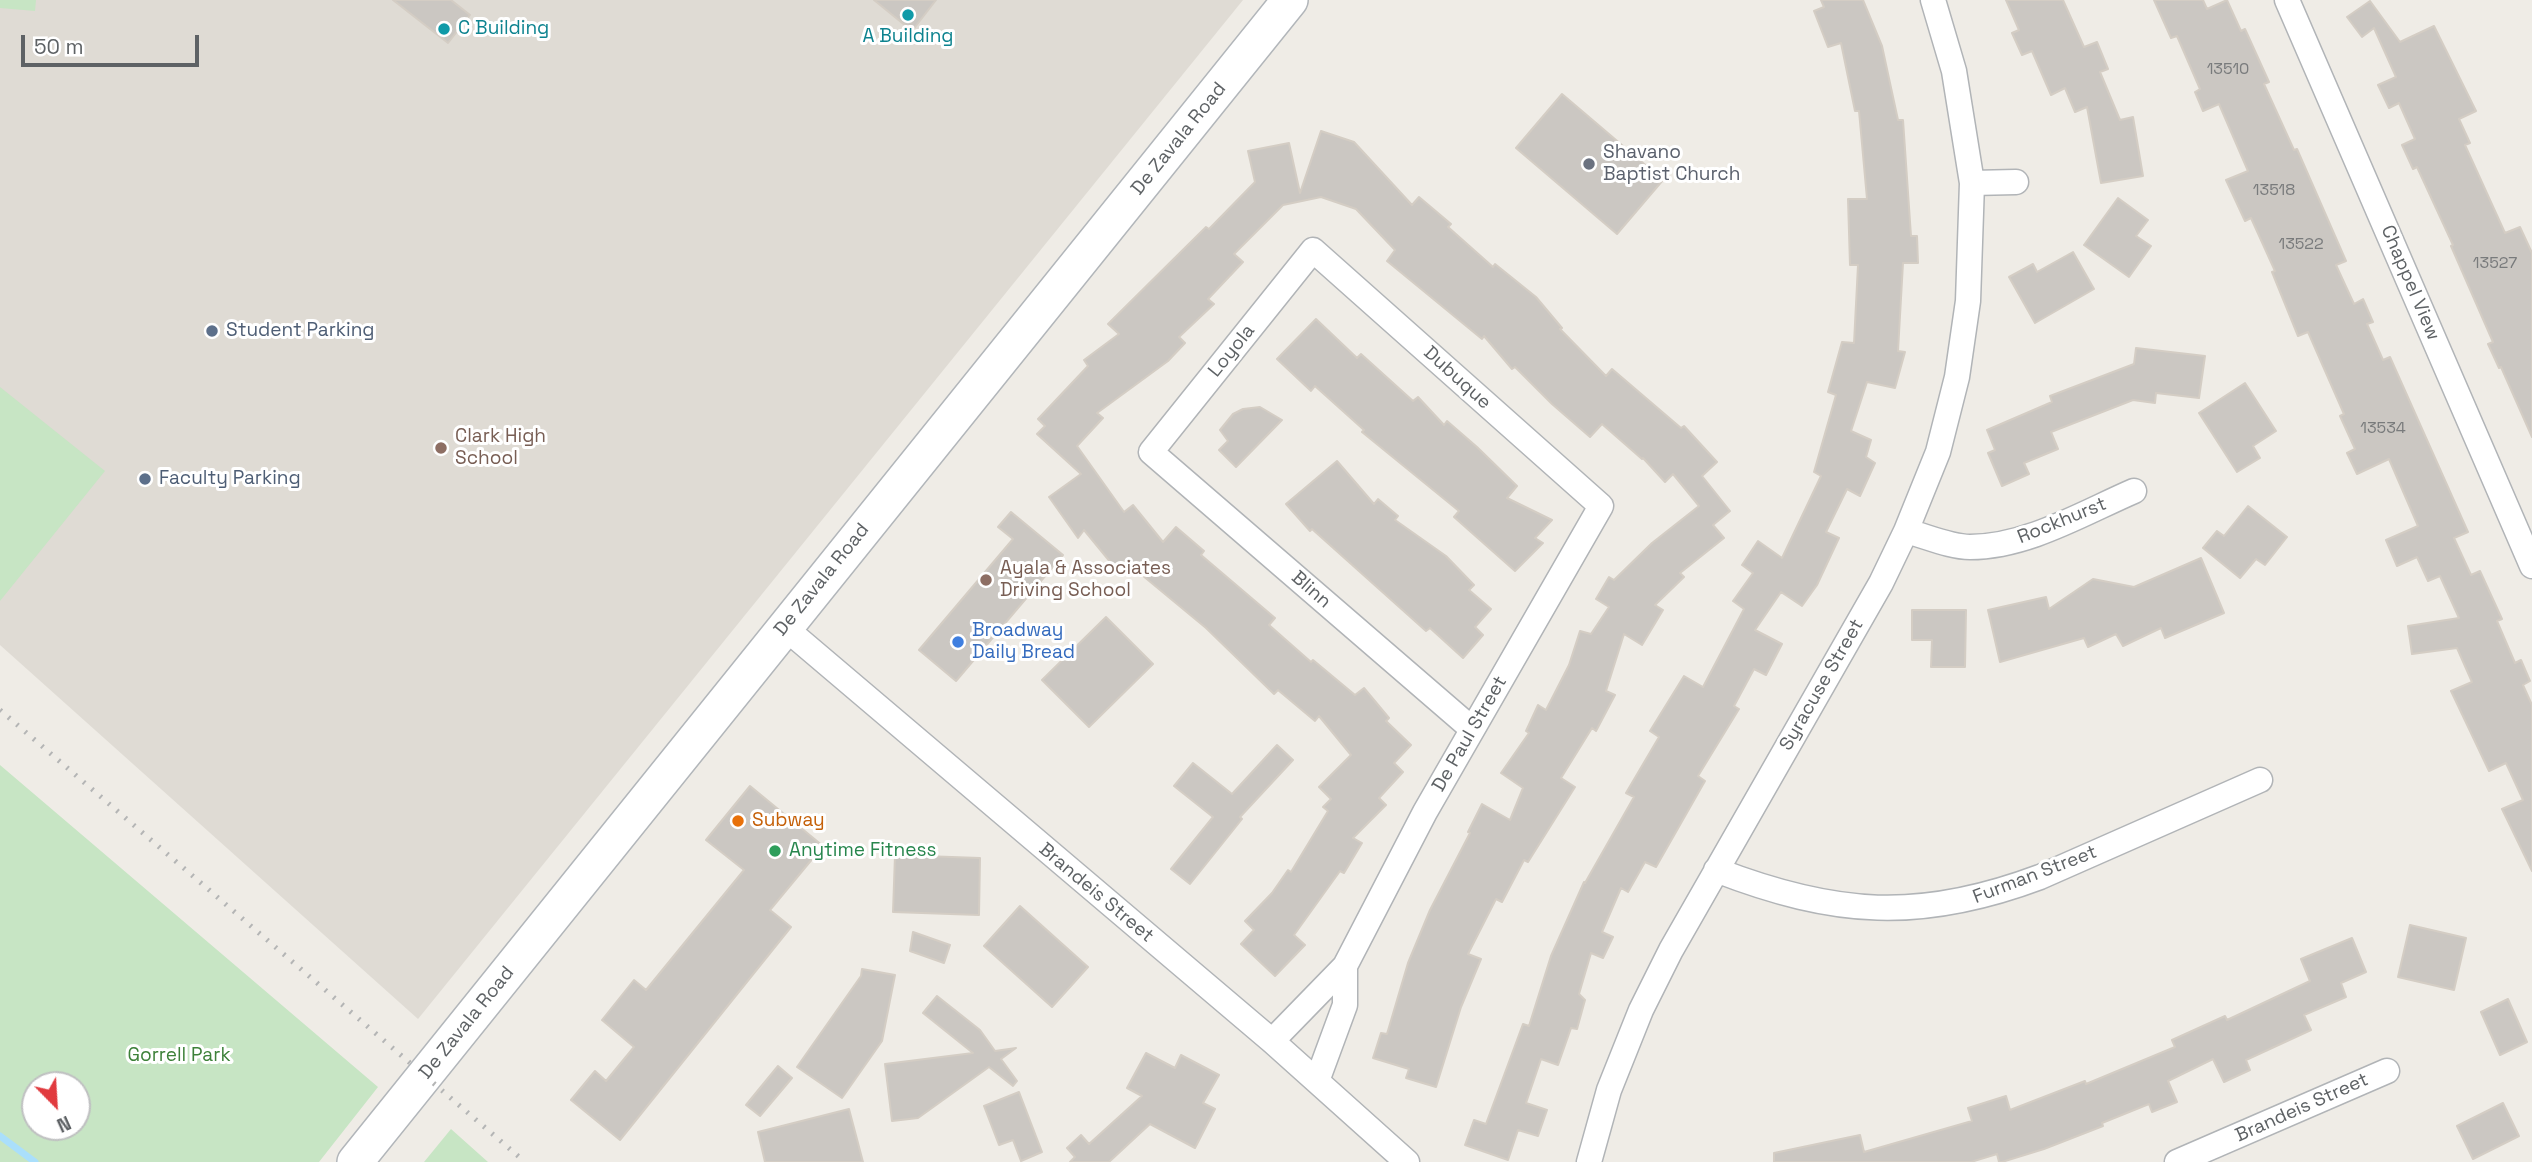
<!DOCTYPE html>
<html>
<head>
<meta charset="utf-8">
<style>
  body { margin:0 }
  #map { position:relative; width:2532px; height:1162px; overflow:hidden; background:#efece6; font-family:"Space Grotesk",sans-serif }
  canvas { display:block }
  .north { position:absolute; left:21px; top:1071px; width:70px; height:70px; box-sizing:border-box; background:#fff; border:2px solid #bfc0c1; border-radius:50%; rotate:156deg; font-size:19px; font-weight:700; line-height:28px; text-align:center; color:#5e6265 }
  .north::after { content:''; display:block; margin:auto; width:24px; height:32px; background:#e13a3e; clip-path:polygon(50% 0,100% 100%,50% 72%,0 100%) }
  .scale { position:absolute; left:21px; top:35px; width:178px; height:32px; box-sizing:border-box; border:4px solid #5e6265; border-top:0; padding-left:9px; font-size:21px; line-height:24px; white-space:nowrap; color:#5e6265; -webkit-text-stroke:5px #fff; paint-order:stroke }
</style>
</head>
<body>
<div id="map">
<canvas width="2532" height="1162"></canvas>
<div class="north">N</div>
<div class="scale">50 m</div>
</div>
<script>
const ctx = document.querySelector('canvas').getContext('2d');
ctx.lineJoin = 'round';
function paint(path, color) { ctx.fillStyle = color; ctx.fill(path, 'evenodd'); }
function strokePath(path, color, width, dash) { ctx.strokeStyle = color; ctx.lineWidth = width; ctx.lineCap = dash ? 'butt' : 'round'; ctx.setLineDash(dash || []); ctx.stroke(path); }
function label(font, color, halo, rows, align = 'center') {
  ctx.font = font + ' "Space Grotesk",sans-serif'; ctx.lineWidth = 6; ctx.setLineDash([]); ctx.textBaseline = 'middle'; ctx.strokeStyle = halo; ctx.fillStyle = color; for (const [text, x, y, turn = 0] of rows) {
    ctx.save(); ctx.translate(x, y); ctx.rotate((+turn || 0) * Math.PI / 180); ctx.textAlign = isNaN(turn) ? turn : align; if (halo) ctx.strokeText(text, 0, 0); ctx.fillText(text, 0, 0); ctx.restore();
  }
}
paint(new Path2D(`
  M0,0H1243L418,1019L0,645Z`), '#dfdbd4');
paint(new Path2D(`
  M0,0H36L35,11L0,8Z
  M0,387L105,471L0,601Z
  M0,765L378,1087L319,1162H0ZM35,1085H77V1127H35Z
  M451,1129L488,1162H424Z`), '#c7e5c4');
strokePath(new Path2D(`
  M0,1136L35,1162`), '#aadffb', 7);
const building = new Path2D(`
  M393,0H451L470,15L448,43Z
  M874,0H936L912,31Z
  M1821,0H1863L1882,46L1898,120H1903L1911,236H1917L1918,263H1903L1898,351L1905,352L1895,388L1867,382L1851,431L1871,440L1866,457L1875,463L1860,496L1847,489L1826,532L1839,538L1817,585L1802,606L1781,592L1755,630L1782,644L1766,675L1754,669L1734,706L1739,709L1698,776L1705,781L1656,867L1645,862L1628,892L1621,888L1602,932L1613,937L1603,958L1591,953L1579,994L1585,1000L1577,1029L1571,1028L1558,1065L1541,1059L1526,1103L1547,1110L1538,1136L1518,1130L1508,1160L1465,1145L1474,1120L1486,1124L1523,1024L1529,1026L1551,956L1584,882L1585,883L1634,797L1626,793L1659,737L1650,731L1684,676L1703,687L1744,609L1733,601L1753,573L1742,565L1758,541L1782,558L1821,476L1814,472L1836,395L1828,392L1842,342L1854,343L1858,265H1850L1848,199H1867L1859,111H1855L1841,43L1828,47L1814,11L1824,7Z
  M2006,0H2063L2084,47L2097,42L2108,69L2100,72L2120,120L2133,117L2143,176L2101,183L2087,107L2075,112L2065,88L2051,95L2032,51L2022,55L2012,33L2019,30Z
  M2154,0H2203L2207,9L2227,0L2241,31L2245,29L2269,82L2264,84L2294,150L2297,149L2346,261L2336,265L2354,304L2363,299L2373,322L2367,324L2383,360L2390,357L2468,532L2454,538L2471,575L2480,571L2502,619L2497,621L2515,663L2521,660L2530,681L2523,685L2532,705V871L2502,809L2523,800L2506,763L2489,771L2451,691L2472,682L2457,648L2412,654L2408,626L2459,618L2440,576L2428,581L2417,557L2397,566L2386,540L2418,526L2389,459L2357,474L2347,453L2355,449L2340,416L2344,414L2308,332L2298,336L2272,272L2275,271L2251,218L2245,221L2226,180L2248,171L2219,104L2203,111L2195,92L2200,89L2177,36L2171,38Z
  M2370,1L2400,42L2434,26L2476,111L2459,119L2470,143L2465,145L2505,233L2520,227L2532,253V437L2501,367L2499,368L2488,344L2493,342L2451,246L2453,245L2417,167L2413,169L2402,145L2415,139L2399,103L2389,108L2378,85L2396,77L2374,28L2362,37L2347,17Z
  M1562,94L1663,180L1617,234L1516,148Z
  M1321,131L1354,142L1412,205L1419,197L1451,224L1448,227L1493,267L1495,264L1536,297L1562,328L1560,329L1606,376L1612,369L1681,428L1684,426L1717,462L1702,476L1730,511L1713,525L1724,538L1680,573L1684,577L1655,605L1663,610L1642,645L1624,634L1606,691L1615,695L1596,731L1592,728L1561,778L1575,787L1528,862L1524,860L1502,902L1496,899L1468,954L1481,959L1461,1007L1436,1087L1406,1078L1409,1069L1373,1058L1381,1033L1387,1034L1408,963L1430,910L1470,833L1468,832L1482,804L1510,820L1523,788L1501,773L1529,733L1526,731L1538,705L1546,710L1569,665L1580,631L1591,634L1609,607L1596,599L1609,577L1614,580L1652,543L1699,506L1673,474L1665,482L1643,458L1642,459L1602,424L1590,437L1552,404L1515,367L1512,369L1484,336L1482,339L1387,261L1395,250L1356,209L1321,197L1283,205L1234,254L1243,262L1208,299L1214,304L1179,337L1185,343L1168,361L1097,413L1103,418L1077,446L1124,512L1133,505L1163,542L1176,527L1204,551L1201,555L1275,618L1269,625L1311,662L1313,660L1355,695L1364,688L1389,718L1386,721L1411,745L1394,763L1403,772L1379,798L1386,805L1353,838L1362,843L1344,873L1340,871L1294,935L1305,945L1275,976L1241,944L1254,930L1245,921L1272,893L1288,870L1291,872L1328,811L1323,807L1331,799L1319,787L1351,755L1319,716L1315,721L1278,690L1274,694L1206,628L1125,561L1116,569L1084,530L1078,538L1049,497L1081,474L1037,434L1045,426L1038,419L1088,366L1084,360L1119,334L1108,324L1206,227L1209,229L1255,182L1248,151L1289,143L1300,193Z
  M2118,198L2148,220L2136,236L2151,246L2129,277L2084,245Z
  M2073,252L2094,289L2035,323L2009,277L2033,264L2037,272Z
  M1316,319L1357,358L1361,354L1413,401L1418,397L1444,425L1447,421L1477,447L1517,486L1507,498L1552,520L1535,538L1543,543L1515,571L1454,517L1459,511L1362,432L1364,430L1315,386L1311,391L1277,359Z
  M2136,348L2205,356L2199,398L2156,393L2155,403L2133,400L2051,432L2058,449L2024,463L2029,474L2002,486L1988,453L1995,450L1987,430L2052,402L2050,396L2134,364Z
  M2245,383L2276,431L2253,446L2260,458L2237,472L2199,413Z
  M1260,407L1282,420L1236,467L1219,450L1228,441L1220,430L1233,414L1243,409Z
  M1337,461L1374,504L1378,499L1398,516L1395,520L1446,556L1474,585L1469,590L1491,609L1475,627L1483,635L1463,658L1430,628L1426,631L1312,529L1310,531L1286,504Z
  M2248,506L2287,537L2265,565L2256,559L2240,578L2203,548L2217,531L2224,536Z
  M1011,512L1063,555L956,681L919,650L1013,539L998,527Z
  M2201,558L2224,613L2165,638L2161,628L2123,646L2116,634L2088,647L2084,638L2000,662L1988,610L2046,597L2049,609L2093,579L2134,587Z
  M1912,610H1966L1965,667H1931L1932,640H1912Z
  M1106,617L1153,664L1089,727L1042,680Z
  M1277,745L1293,760L1240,817L1242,819L1190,884L1171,869L1213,817L1174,786L1193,763L1232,794Z
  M750,786L823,846L770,910L791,927L620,1140L571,1100L595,1071L606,1081L634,1047L602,1020L634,980L646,990L744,870L706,840Z
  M895,855L980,858L979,915L893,912Z
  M1020,906L1088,967L1052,1007L984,946Z
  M2410,925L2466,938L2454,990L2398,977Z
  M913,932L950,945L944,963L910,951Z
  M2352,938L2366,972L2341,983L2346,997L2304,1015L2311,1030L2246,1060L2250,1070L2224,1082L2213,1059L2168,1081L2177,1102L2152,1112L2149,1104L2102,1123L2103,1126L2044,1149L2002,1162H1999L1997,1154L1971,1162H1774V1153L1860,1135L1864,1152L1972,1121L1968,1108L2006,1096L2010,1110L2085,1081L2086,1084L2175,1047L2172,1040L2225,1016L2227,1020L2310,981L2301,959Z
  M862,969L895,975L882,1041L842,1098L797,1067L861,976Z
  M937,996L980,1030L995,1051L1016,1048L1001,1059L1017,1081L1013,1086L989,1067L918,1118L892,1121L885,1064L973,1053L923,1013Z
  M2508,999L2527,1042L2500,1055L2481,1012Z
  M1146,1053L1175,1068L1181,1055L1219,1075L1203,1103L1215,1109L1195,1148L1150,1124L1109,1162H1070L1075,1157L1067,1148L1081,1135L1089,1144L1142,1096L1127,1088Z
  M778,1066L792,1078L760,1116L746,1105Z
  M1019,1092L1042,1152L1021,1161L1013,1140L999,1145L984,1106Z
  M2503,1103L2519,1136L2473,1159L2457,1126Z
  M849,1109L863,1162H765L758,1132Z`);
paint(building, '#cbc7c2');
strokePath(building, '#d4cdc4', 2);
const minor = new Path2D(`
  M2287,0L2532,566
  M1972,183L2016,182
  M1906,531C1926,536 1950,547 1970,547C2027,547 2083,513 2134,491
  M784,627L1272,1041L1407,1162
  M1716,870C1835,916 1920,922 2040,877L2260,780
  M1272,1041L1345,966L1425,812L1601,506L1313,250L1151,452L1472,729
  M1317,1081L1345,1005V966
  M1589,1162L1609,1090L1641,1010L1671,950L1881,583L1906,531L1938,452L1957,377L1968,301L1972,183L1954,71L1933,0
  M2177,1162L2387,1071`);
const secondary = new Path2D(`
  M355,1162L1290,0`);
strokePath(minor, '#b1b4b7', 27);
strokePath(secondary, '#b2b6ba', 38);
strokePath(minor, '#fff', 24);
strokePath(secondary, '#fff', 35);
strokePath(new Path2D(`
  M0,710L525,1162`), '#b4b5b5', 5, [2, 9]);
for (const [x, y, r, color] of [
  [908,15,7,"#0f9aa8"],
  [444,29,7,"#0f9aa8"],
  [1589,164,7,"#6b7280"],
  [212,331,7,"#5c6f8a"],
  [441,448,7,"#8d6e63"],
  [145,479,7,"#5c6f8a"],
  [986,580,7,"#8d6e63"],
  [958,642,7,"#3f7fe0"],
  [738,821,7,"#e8710a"],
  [775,851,7,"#2e9e5b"]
]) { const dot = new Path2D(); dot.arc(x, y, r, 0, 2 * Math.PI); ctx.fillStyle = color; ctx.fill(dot); strokePath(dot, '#fff', 2.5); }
label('16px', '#797b7c', null, [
  ["13510",2228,70],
  ["13518",2274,191],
  ["13522",2301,245],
  ["13527",2495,264],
  ["13534",2383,429]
]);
label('19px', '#0d838f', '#fff', [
  ["C Building",458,29],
  ["A Building",908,37,"center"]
], 'left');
label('19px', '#5e6265', '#fff', [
  ["De Zavala Road",1179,139,-51],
  ["Chappel View",2410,283,67],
  ["Loyola",1232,351,-51],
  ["Dubuque",1457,378,42],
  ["Rockhurst",2062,521,-22],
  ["De Zavala Road",822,580,-51],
  ["Blinn",1311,590,41],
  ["Syracuse Street",1822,685,-60],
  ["De Paul Street",1470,734,-60],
  ["Furman Street",2035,875,-21],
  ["Brandeis Street",1096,893,40],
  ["De Zavala Road",467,1023,-51],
  ["Brandeis Street",2302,1108,-24]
]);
label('19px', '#5b616d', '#fff', [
  ["Shavano",1603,153],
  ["Baptist Church",1603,175]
], 'left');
label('19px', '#4e5e75', '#fff', [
  ["Student Parking",226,331],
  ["Faculty Parking",159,479]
], 'left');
label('19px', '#785e54', '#fff', [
  ["Clark High",455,437],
  ["School",455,459],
  ["Ayala & Associates",1000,569],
  ["Driving School",1000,591]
], 'left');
label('19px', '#366cbe', '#fff', [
  ["Broadway",972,631],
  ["Daily Bread",972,653]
], 'left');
label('19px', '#c56008', '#fff', [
  ["Subway",752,821]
], 'left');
label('19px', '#27864d', '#fff', [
  ["Anytime Fitness",789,851]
], 'left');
label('19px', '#3d8139', '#fff', [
  ["Gorrell Park",179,1056]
]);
</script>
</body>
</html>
